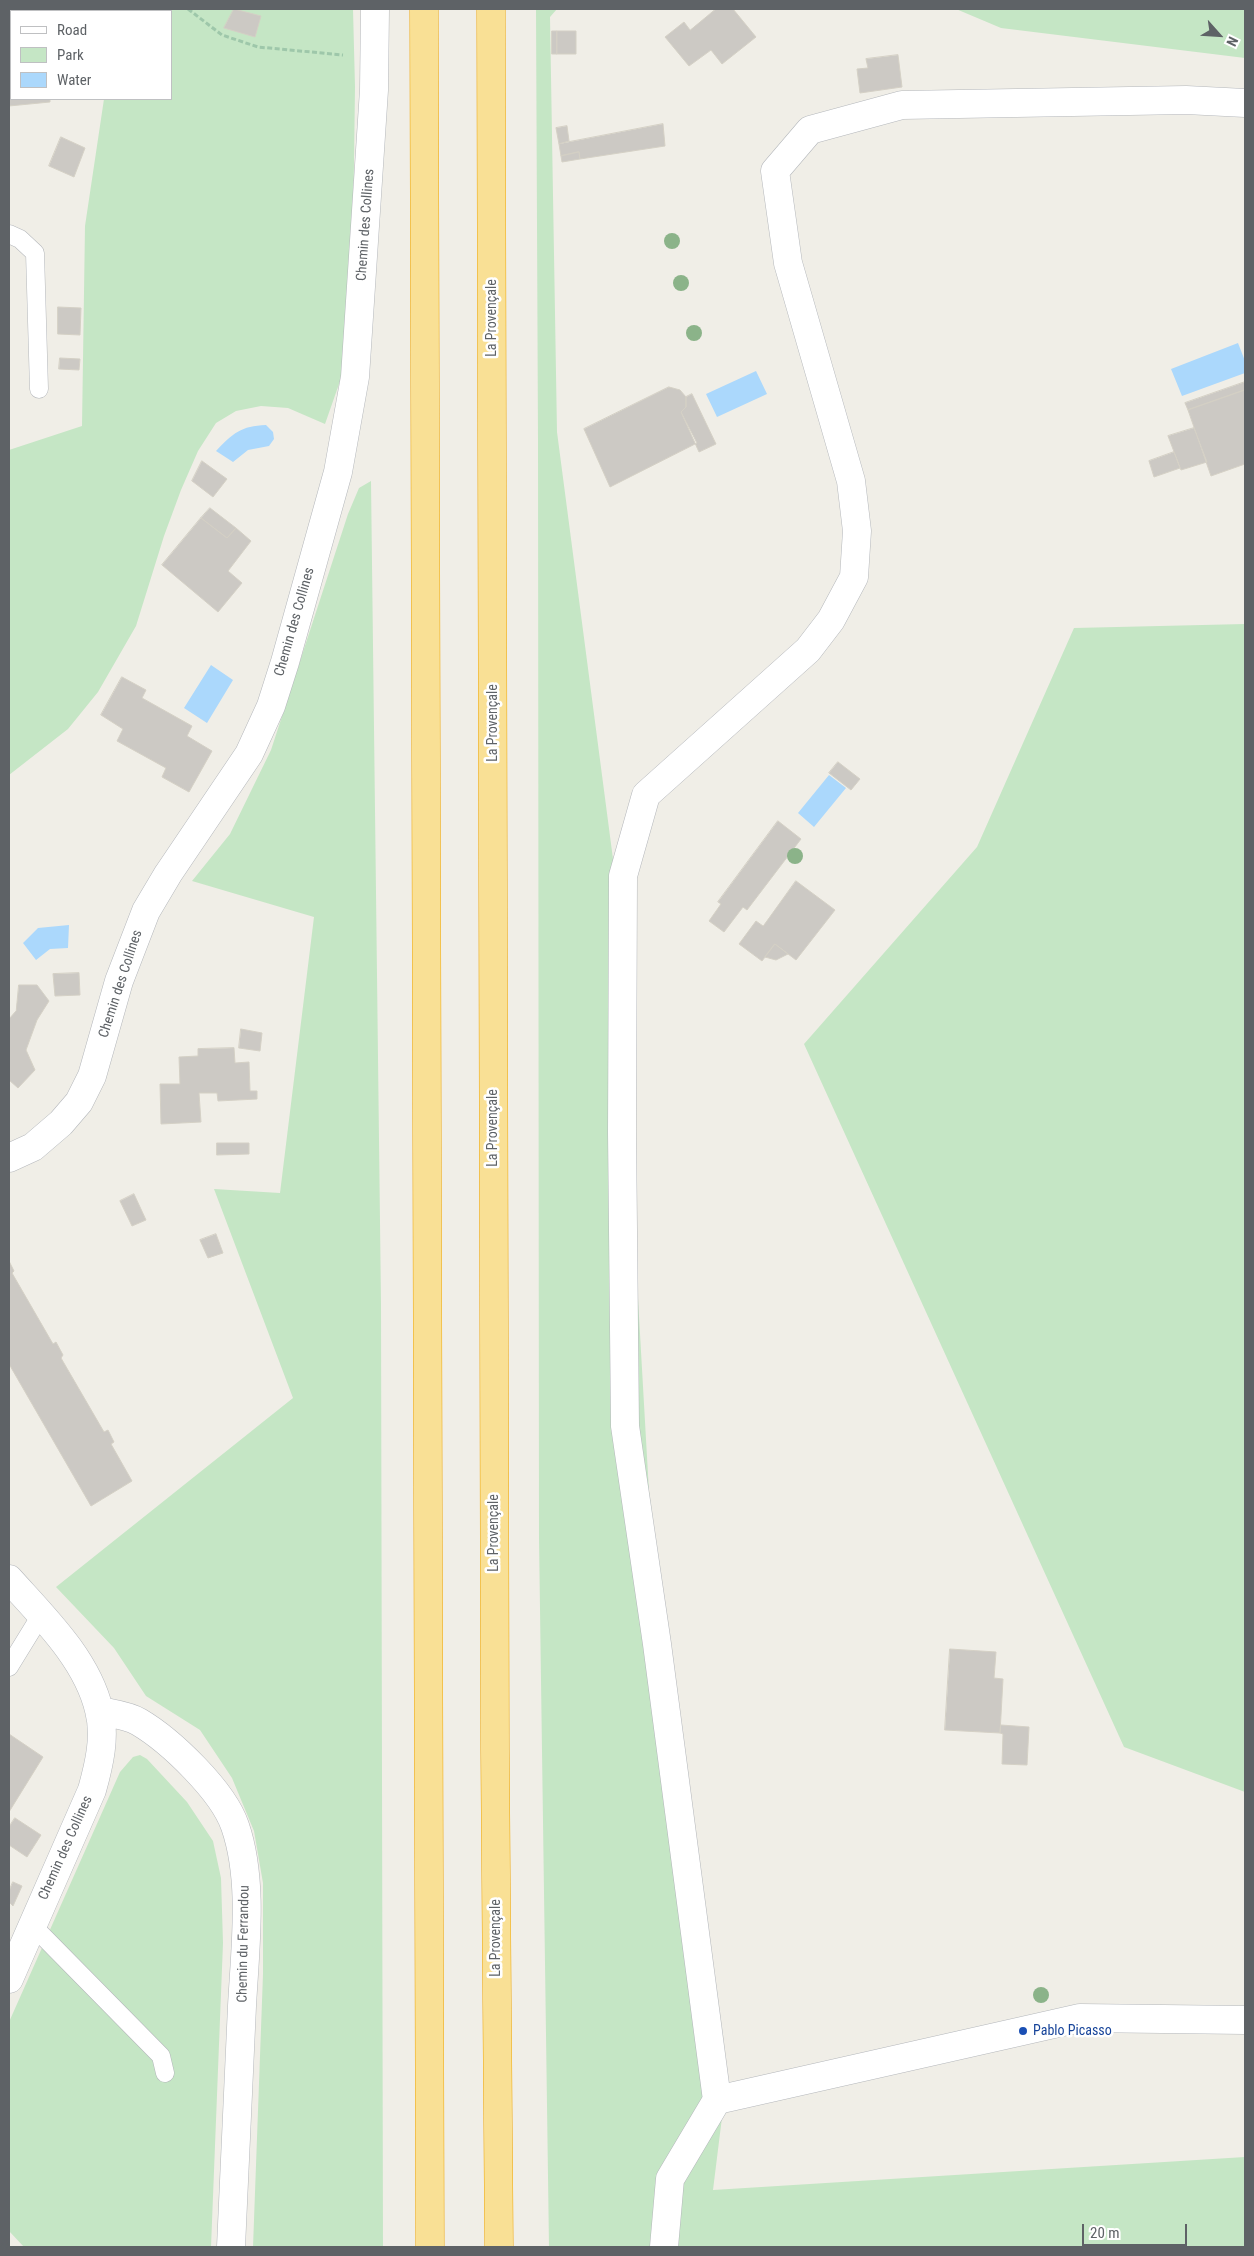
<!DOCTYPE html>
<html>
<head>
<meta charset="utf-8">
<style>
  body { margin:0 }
  #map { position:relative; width:1254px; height:2256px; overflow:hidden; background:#f0eee7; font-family:"Roboto Condensed",sans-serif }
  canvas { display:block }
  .frame { position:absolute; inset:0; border:10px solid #5e6266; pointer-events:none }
  .legend { position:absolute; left:10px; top:10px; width:162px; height:90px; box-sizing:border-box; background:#fff; border:1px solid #bfc0c2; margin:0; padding:6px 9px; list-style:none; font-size:15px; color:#5e6266 }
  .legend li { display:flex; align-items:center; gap:10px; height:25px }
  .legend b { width:25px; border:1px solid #bfc0c2 }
  .north { position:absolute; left:1194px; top:10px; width:50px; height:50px; -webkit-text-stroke:4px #fff; paint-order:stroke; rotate:116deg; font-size:14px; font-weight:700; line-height:20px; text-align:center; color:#5e6266 }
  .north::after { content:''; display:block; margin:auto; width:18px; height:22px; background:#5e6266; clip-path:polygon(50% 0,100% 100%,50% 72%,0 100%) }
  .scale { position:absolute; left:1082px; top:2224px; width:105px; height:22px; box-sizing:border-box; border:2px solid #5e6266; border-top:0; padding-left:6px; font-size:15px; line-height:18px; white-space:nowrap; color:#5e6266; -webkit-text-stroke:4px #fff; paint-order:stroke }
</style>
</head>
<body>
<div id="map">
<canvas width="1254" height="2256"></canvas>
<div class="frame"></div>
<ul class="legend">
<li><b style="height:6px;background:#fff"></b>Road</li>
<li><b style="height:14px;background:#c5e6c5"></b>Park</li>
<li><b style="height:14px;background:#abd8fc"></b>Water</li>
</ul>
<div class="north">N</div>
<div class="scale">20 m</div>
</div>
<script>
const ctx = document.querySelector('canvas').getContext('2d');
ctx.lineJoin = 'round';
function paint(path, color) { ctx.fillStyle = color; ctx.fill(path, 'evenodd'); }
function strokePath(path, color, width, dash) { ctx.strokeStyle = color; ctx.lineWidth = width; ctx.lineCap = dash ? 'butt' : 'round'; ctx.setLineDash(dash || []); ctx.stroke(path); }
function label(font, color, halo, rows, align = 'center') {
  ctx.font = font + ' "Roboto Condensed",sans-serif'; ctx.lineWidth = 5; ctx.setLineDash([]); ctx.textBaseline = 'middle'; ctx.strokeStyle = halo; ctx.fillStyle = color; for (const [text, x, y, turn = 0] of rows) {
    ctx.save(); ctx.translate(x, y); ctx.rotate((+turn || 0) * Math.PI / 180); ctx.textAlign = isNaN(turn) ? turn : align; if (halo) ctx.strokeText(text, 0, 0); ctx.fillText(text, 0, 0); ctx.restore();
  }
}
paint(new Path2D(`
  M113,9H353L355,87L352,310L346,364L325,424L288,408L261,406L236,411L216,423L198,451L181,490L164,536L136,626L98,692L68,729L9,775V450L82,426L85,226L104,99H171V11H113Z
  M536,9H557L550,17L557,432L613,859L649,1492L727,2077L713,2190L1245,2157V2247H549L539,1538L538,441Z
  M956,9H1245V58L1001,28Z
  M371,481L381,1304L383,2247H253L263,1974V1883L254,1831L232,1778L200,1730L146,1696L114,1648L56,1587L293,1398L214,1189L280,1193L314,917L192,881L230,834L271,750L348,514L359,488Z
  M1245,624V1792L1124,1747L804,1044L977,847L1074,628Z
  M140,1755L147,1759L187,1802L213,1841L221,1878L223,1943L211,2247H24L9,2231V2022L120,1772L133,1757Z`), '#c5e6c5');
paint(new Path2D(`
  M1238,343L1245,361V373L1182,396L1171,369Z
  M756,371L767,394L717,417L706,394Z
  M266,425L273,432L274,439L269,446L248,450L233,462L216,451C233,433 241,426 266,425Z
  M211,665L233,680L207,723L184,708Z
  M829,775L846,788L814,827L798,813Z
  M69,925L68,948L50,949L36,960L23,943L38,928Z`), '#abd8fc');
const building = new Path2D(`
  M234,9L261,16L255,37L224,28Z
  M716,9H733L756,37L722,64L711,50L689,66L665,37L684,22L690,30Z
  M552,31H557V54H552Z
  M557,31H576V54H557Z
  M898,55L902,87L860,93L857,69L868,68L866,59Z
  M9,59H11V99H50V102L9,106Z
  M663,124L665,146L580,159L579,152L561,156L559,144Z
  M567,126L569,141L559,144L556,128Z
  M61,137L85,148L74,177L49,166Z
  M579,152L580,159L562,162L561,156Z
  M58,307L81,308L80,335L58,334Z
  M60,358L80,359L79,370L59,369Z
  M1245,382V390L1188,410L1185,403Z
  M669,387L680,390L686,397V407L681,412L697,443L610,487L584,429Z
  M1245,390V464L1211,476L1188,410Z
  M692,394L716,444L699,452L681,412L686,407V397Z
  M1194,428L1207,462L1181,470L1168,436Z
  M1174,452L1180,468L1154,477L1149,461Z
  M202,461L227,479L213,497L192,481Z
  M210,508L236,528L227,538L201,518Z
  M201,518L227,538L236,528L251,541L228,571L242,583L218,612L162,565Z
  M122,677L146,690L142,698L192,726L187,736L212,751L189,792L162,777L166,768L117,741L123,729L101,715Z
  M838,762L860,779L851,790L829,773Z
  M778,821L801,839L747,910L743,907L724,932L709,921L721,904L718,902Z
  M796,881L835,910L796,960L775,944L762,961L739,944L756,921L763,926Z
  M775,944L788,954L776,960L765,957Z
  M79,973L80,995L55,996L53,974Z
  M19,985H37L49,1001L37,1020L26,1050L35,1070L18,1088L9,1080V1019L16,1011Z
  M241,1029L262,1033L260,1051L239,1048Z
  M234,1048L235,1063L249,1062L250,1091H257V1099L218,1101L217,1093H199L201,1122L161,1124L160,1084H180L179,1057L198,1056V1049Z
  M217,1143H249V1154L217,1155Z
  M134,1194L146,1220L132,1226L120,1201Z
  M216,1234L223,1253L208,1258L200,1240Z
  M9,1261L14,1271L12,1273L53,1344L56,1342L63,1355L61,1358L104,1432L108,1430L114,1442L111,1444L132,1481L91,1506L9,1364Z
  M950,1649L996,1652L994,1678L1003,1679L1000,1733L945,1730Z
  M1001,1725L1029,1727L1027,1765L1002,1764L1003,1734L1000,1733Z
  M9,1734L43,1757L9,1812Z
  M15,1818L41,1835L27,1857L9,1845V1827Z
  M13,1882L22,1886L13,1906L9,1902V1891Z`);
paint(building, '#ccc9c4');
strokePath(building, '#d4d0c5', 1);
const service = new Path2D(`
  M9,234L20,239L35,253L39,389
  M9,1667L41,1615
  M32,1925L161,2056L165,2073`);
const minor = new Path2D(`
  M9,1579C43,1617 87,1659 99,1710C106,1736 99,1765 92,1790L9,1979
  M100,1711C113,1714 127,1715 139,1722C171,1741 223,1791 235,1826C254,1881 245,1949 242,2006C238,2086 235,2167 231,2247
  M717,2100L1080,2018L1245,2020
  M664,2247L670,2179L717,2100L657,1644L625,1426L622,1132L623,876L646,795L808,650L831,620L854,577L857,531L851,481L788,263L775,171L810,130L902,105L1186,100L1245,103`);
const tertiary = new Path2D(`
  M9,1158L33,1147L61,1123L79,1102L92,1076L119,981L146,911L168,874L249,754L271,706L285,662L338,472L355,377L374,90L375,9`);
const motorway = new Path2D(`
  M424,9L430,2247
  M491,9L495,1750L499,2247`);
strokePath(service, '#b4b7bb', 19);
strokePath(minor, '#b4b7bb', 29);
strokePath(tertiary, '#b4b7bb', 29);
strokePath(motorway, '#eea609', 29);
strokePath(new Path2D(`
  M188,9L222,35L258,47L343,55`), '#9ec7aa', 3, [5, 2.5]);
strokePath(service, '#fff', 18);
strokePath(minor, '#fff', 28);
strokePath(tertiary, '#fff', 28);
strokePath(motorway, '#f9e095', 28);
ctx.fillStyle = '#8bb389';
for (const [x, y] of [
  [672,241],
  [681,283],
  [694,333],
  [795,856],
  [1041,1995]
]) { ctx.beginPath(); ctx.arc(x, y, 8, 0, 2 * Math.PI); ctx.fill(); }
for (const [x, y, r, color] of [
  [1023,2031,5,"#1a4fb4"]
]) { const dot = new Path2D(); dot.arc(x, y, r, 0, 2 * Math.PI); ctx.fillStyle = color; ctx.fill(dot); strokePath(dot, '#fff', 2); }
label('14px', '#5e6266', '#fff', [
  ["Chemin des Collines",366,225,-86],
  ["La Provençale",492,318,-90],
  ["Chemin des Collines",295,622,-74],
  ["La Provençale",493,723,-90],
  ["Chemin des Collines",121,984,-72],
  ["La Provençale",493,1128,-90],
  ["La Provençale",494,1533,-90],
  ["Chemin des Collines",66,1848,-66],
  ["La Provençale",496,1938,-90],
  ["Chemin du Ferrandou",244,1944,-89]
]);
label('14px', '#164399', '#fff', [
  ["Pablo Picasso",1033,2031]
], 'left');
</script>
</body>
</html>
